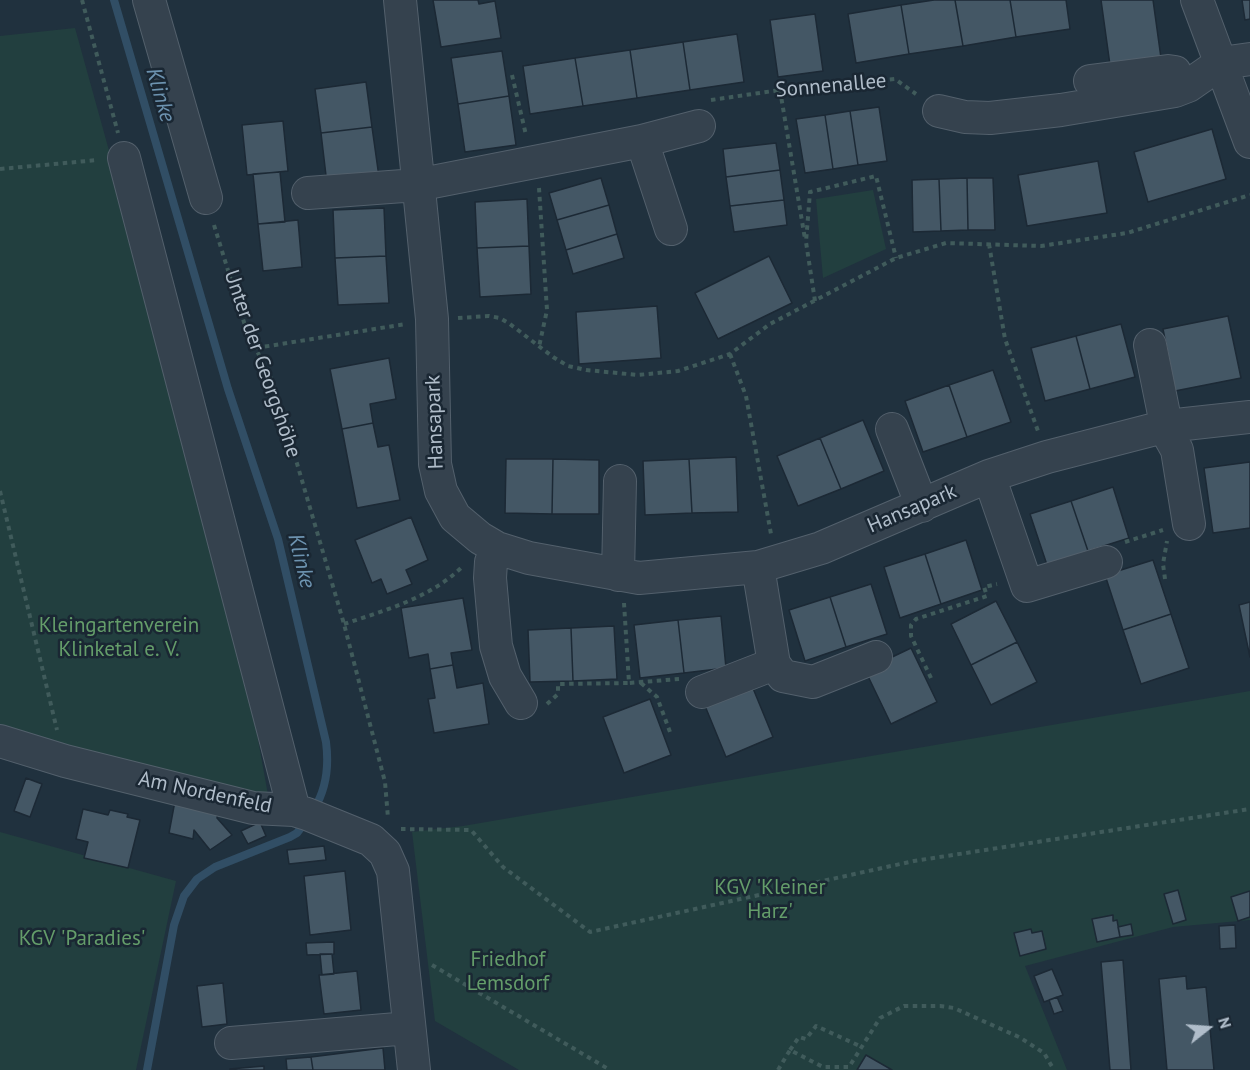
<!DOCTYPE html>
<html>
<head>
<meta charset="utf-8">
<style>
  body { margin:0 }
  #map { position:relative; width:1250px; height:1070px; overflow:hidden; background:#20313e; font-family:"PT Sans",sans-serif }
  canvas { display:block }
  .north { position:absolute; left:1178px; top:998px; width:60px; height:60px; -webkit-text-stroke:4px #1a2733; paint-order:stroke; rotate:73deg; font-size:16px; font-weight:700; line-height:24px; text-align:center; color:#b0bdca }
  .north::after { content:''; display:block; margin:auto; width:21px; height:27px; background:#b0bdca; clip-path:polygon(50% 0,100% 100%,50% 72%,0 100%) }
</style>
</head>
<body>
<div id="map">
<canvas width="1250" height="1070"></canvas>
<div class="north">N</div>
</div>
<script>
const ctx = document.querySelector('canvas').getContext('2d');
ctx.lineJoin = 'round';
function paint(path, color) { ctx.fillStyle = color; ctx.fill(path, 'evenodd'); }
function strokePath(path, color, width, dash) { ctx.strokeStyle = color; ctx.lineWidth = width; ctx.lineCap = dash ? 'butt' : 'round'; ctx.setLineDash(dash || []); ctx.stroke(path); }
function label(font, color, halo, rows, align = 'center') {
  ctx.font = font + ' "PT Sans",sans-serif'; ctx.lineWidth = 5; ctx.setLineDash([]); ctx.textBaseline = 'middle'; ctx.strokeStyle = halo; ctx.fillStyle = color; for (const [text, x, y, turn = 0] of rows) {
    ctx.save(); ctx.translate(x, y); ctx.rotate((+turn || 0) * Math.PI / 180); ctx.textAlign = isNaN(turn) ? turn : align; if (halo) ctx.strokeText(text, 0, 0); ctx.fillText(text, 0, 0); ctx.restore();
  }
}
paint(new Path2D(`
  M75,28L231,590L268,795L61,748L0,727V36Z
  M873,190L886,249L823,278L816,199Z
  M1250,691V920L1173,927L1025,966L1067,1070H519L435,1021L412,832L463,826Z
  M0,832L176,881L136,1070H0Z`), '#223f3f');
strokePath(new Path2D(`
  M114,0L228,389L278,539L326,742C329,765 327,788 314,809
  M147,1070L174,925L184,896L197,879L215,867L290,837L297,833L306,821`), '#314e65', 8);
const building = new Path2D(`
  M433,0H478L479,4L495,1L501,38L441,47Z
  M934,0H955L963,46L909,54L901,5Z
  M955,0H1010L1016,37L963,46Z
  M1010,0H1066L1070,29L1016,37Z
  M1101,0H1153L1161,58L1110,65Z
  M1242,0H1250V19L1245,20Z
  M901,5L909,54L856,63L848,14Z
  M815,14L823,71L778,77L770,20Z
  M737,34L744,82L690,90L683,42Z
  M683,42L690,90L637,98L630,50Z
  M630,50L637,98L583,106L575,58Z
  M502,51L509,96L458,104L451,58Z
  M575,58L583,106L530,114L523,66Z
  M366,82L372,127L321,133L315,89Z
  M509,96L516,145L465,152L458,104Z
  M879,107L887,161L858,165L850,111Z
  M850,111L858,165L833,169L825,115Z
  M825,115L833,169L805,173L796,119Z
  M283,121L288,171L247,175L242,125Z
  M372,127L379,177L327,184L321,133Z
  M1212,129L1226,179L1148,202L1134,152Z
  M776,143L780,170L726,177L723,149Z
  M1098,161L1107,213L1027,226L1018,175Z
  M780,170L784,200L730,206L726,177Z
  M280,172L285,222L258,224L253,174Z
  M601,178L609,205L557,220L549,193Z
  M967,178L968,230L941,231L939,179Z
  M967,178H993L995,230H968Z
  M939,179L941,231L913,232L912,180Z
  M527,199L529,246L477,248L475,202Z
  M784,200L787,225L734,232L730,206Z
  M609,205L617,234L566,250L557,220Z
  M384,208L386,256L335,258L333,210Z
  M298,220L302,267L263,271L258,224Z
  M617,234L624,258L573,274L566,250Z
  M529,246L531,294L480,297L477,248Z
  M386,256L389,303L338,305L335,258Z
  M769,256L792,303L718,339L695,293Z
  M657,306L661,358L579,364L576,312Z
  M1228,316L1241,378L1175,391L1163,329Z
  M1121,324L1135,377L1090,389L1076,336Z
  M1076,336L1090,389L1045,401L1031,348Z
  M389,358L396,399L370,404L373,423L342,429L330,369Z
  M993,370L1011,422L967,437L949,385Z
  M949,385L967,437L923,452L905,401Z
  M863,420L884,471L841,489L820,438Z
  M373,423L378,447L389,445L400,500L357,508L342,429Z
  M820,438L841,489L798,506L777,456Z
  M736,457L738,512L692,513L689,459Z
  M506,459H553L552,514L505,513Z
  M553,459L599,460V514H552Z
  M689,459L692,513L645,515L643,461Z
  M1250,462V528L1213,533L1204,468Z
  M1113,487L1129,538L1088,551L1071,501Z
  M1071,501L1088,551L1047,565L1030,514Z
  M411,517L428,560L406,570L412,584L387,594L381,579L372,583L355,540Z
  M966,540L982,590L941,604L925,554Z
  M925,554L941,604L900,618L884,567Z
  M1153,560L1171,614L1123,630L1105,575Z
  M871,584L887,634L846,647L830,597Z
  M830,597L846,647L805,661L789,610Z
  M463,598L472,650L451,653L453,665L430,669L428,654L409,658L401,608Z
  M996,601L1017,642L971,665L951,624Z
  M1250,602V657L1239,605Z
  M1171,614L1189,668L1141,684L1123,630Z
  M721,616L726,668L684,673L678,620Z
  M678,620L684,673L640,678L634,625Z
  M614,626L617,679L573,681L571,628Z
  M571,628L573,681L530,682L528,630Z
  M1017,642L1037,682L991,705L971,665Z
  M911,648L937,702L891,724L865,670Z
  M453,665L457,688L483,683L489,724L434,733L428,699L435,698L430,669Z
  M750,681L773,737L726,757L703,701Z
  M650,699L671,755L624,773L603,717Z
  M26,778L42,784L30,817L14,811Z
  M175,801L218,811L217,818L232,835L210,850L194,830L193,839L169,833Z
  M83,809L108,815L110,810L128,814L127,817L140,820L128,868L84,858L88,842L76,839Z
  M260,822L266,836L248,844L241,831Z
  M324,846L326,860L289,864L287,850Z
  M345,871L351,930L310,935L304,876Z
  M1178,890L1186,920L1173,924L1164,894Z
  M1250,891V917L1238,921L1231,897Z
  M1113,915V921L1117,920L1120,937L1097,942L1092,919Z
  M1131,924L1133,935L1120,937L1118,927Z
  M1235,925L1236,948L1220,949L1219,926Z
  M1031,929L1032,933L1042,931L1046,949L1020,956L1014,933Z
  M334,942V954L307,955L306,943Z
  M320,954H332L334,974L322,975Z
  M1123,960L1131,1070H1110L1101,962Z
  M1052,969L1063,995L1044,1002L1034,976Z
  M357,971L361,1010L324,1014L319,975Z
  M1186,976L1187,989L1206,987L1214,1070H1167L1159,979Z
  M223,983L227,1024L202,1027L197,986Z
  M1057,997L1063,1011L1054,1014L1049,1000Z
  M383,1048L385,1070H313L311,1057Z
  M866,1055L892,1070H857Z
  M311,1057L313,1070H287L286,1059Z
  M264,1066V1070H230V1069Z`);
paint(building, '#445765');
strokePath(building, '#1c2935', 1.5);
const minor = new Path2D(`
  M149,0L206,198
  M400,0L432,319L435,464L441,491L455,517L480,538L497,548L529,558L639,578L758,567L821,548L989,476L1047,457L1167,426L1250,417
  M1197,0L1250,142
  M1090,81L1168,71L1175,72
  M939,111L965,117L990,118L1061,110L1175,91L1188,86L1221,63L1250,59
  M642,141L671,229
  M124,158L294,810
  M308,193L417,185L642,141L699,126
  M1150,345L1168,434L1177,450L1189,524
  M892,429L922,506
  M989,476L1027,586L1106,562
  M497,548L491,562L490,578L496,646L505,676L521,703
  M758,567L774,664L783,676L813,682L876,657
  M618,575L620,481
  M702,692L774,664
  M0,741L65,761L253,808L294,810L307,814L371,840L385,853L393,871L414,1070
  M231,1043L409,1028`);
strokePath(minor, '#53606c', 34);
strokePath(new Path2D(`
  M82,0L118,133
  M512,75L526,135
  M780,90L805,239
  M711,100L780,90L895,79L916,94
  M0,169L98,160
  M539,188L547,310L539,347
  M214,225L247,332L270,376L279,402L344,624L385,782L388,818
  M989,244L1005,339L1038,431
  M815,301L806,242L810,192L876,176L896,258
  M458,318L489,316L500,318L510,324L553,357L568,366L586,370L638,375L678,371L730,354L770,324L896,258L946,243L1041,246L1127,233L1250,195
  M256,348L406,324
  M730,354L746,396L771,534
  M0,491L57,730
  M1125,542L1163,530
  M1165,579L1163,564L1167,541
  M624,603L629,683L679,679
  M344,624C386,610 430,598 462,567
  M931,678L911,636V625L916,619L987,596L984,587L997,584
  M641,683L657,697L670,732
  M547,704L558,694V684L629,683
  M401,829L471,830L503,867L590,932L914,861L1250,809
  M432,965L610,1070
  M790,1050L799,1037L806,1039L816,1026L862,1047
  M778,1070L790,1050L823,1067H849L880,1018L904,1006H940L954,1008L1019,1037L1044,1053L1054,1070`), '#405b5b', 4, [4.5, 4.5]);
strokePath(minor, '#35424e', 32);
label('21px', '#b0bdca', '#1a2733', [
  ["Sonnenallee",831,86,-5],
  ["Unter der Georgshöhe",262,364,71],
  ["Hansapark",435,422,-92],
  ["Hansapark",912,509,-23],
  ["Am Nordenfeld",205,793,12]
]);
label('21px', '#649d6a', '#1a2733', [
  ["Kleingartenverein",119,626],
  ["Klinketal e. V.",119,650],
  ["KGV 'Kleiner",770,888],
  ["Harz'",770,912],
  ["KGV 'Paradies'",82,939],
  ["Friedhof",508,960],
  ["Lemsdorf",508,984]
]);
label('italic 22px', '#6d93b0', '#1a2733', [
  ["Klinke",160,95,74],
  ["Klinke",301,561,76]
]);
</script>
</body>
</html>
